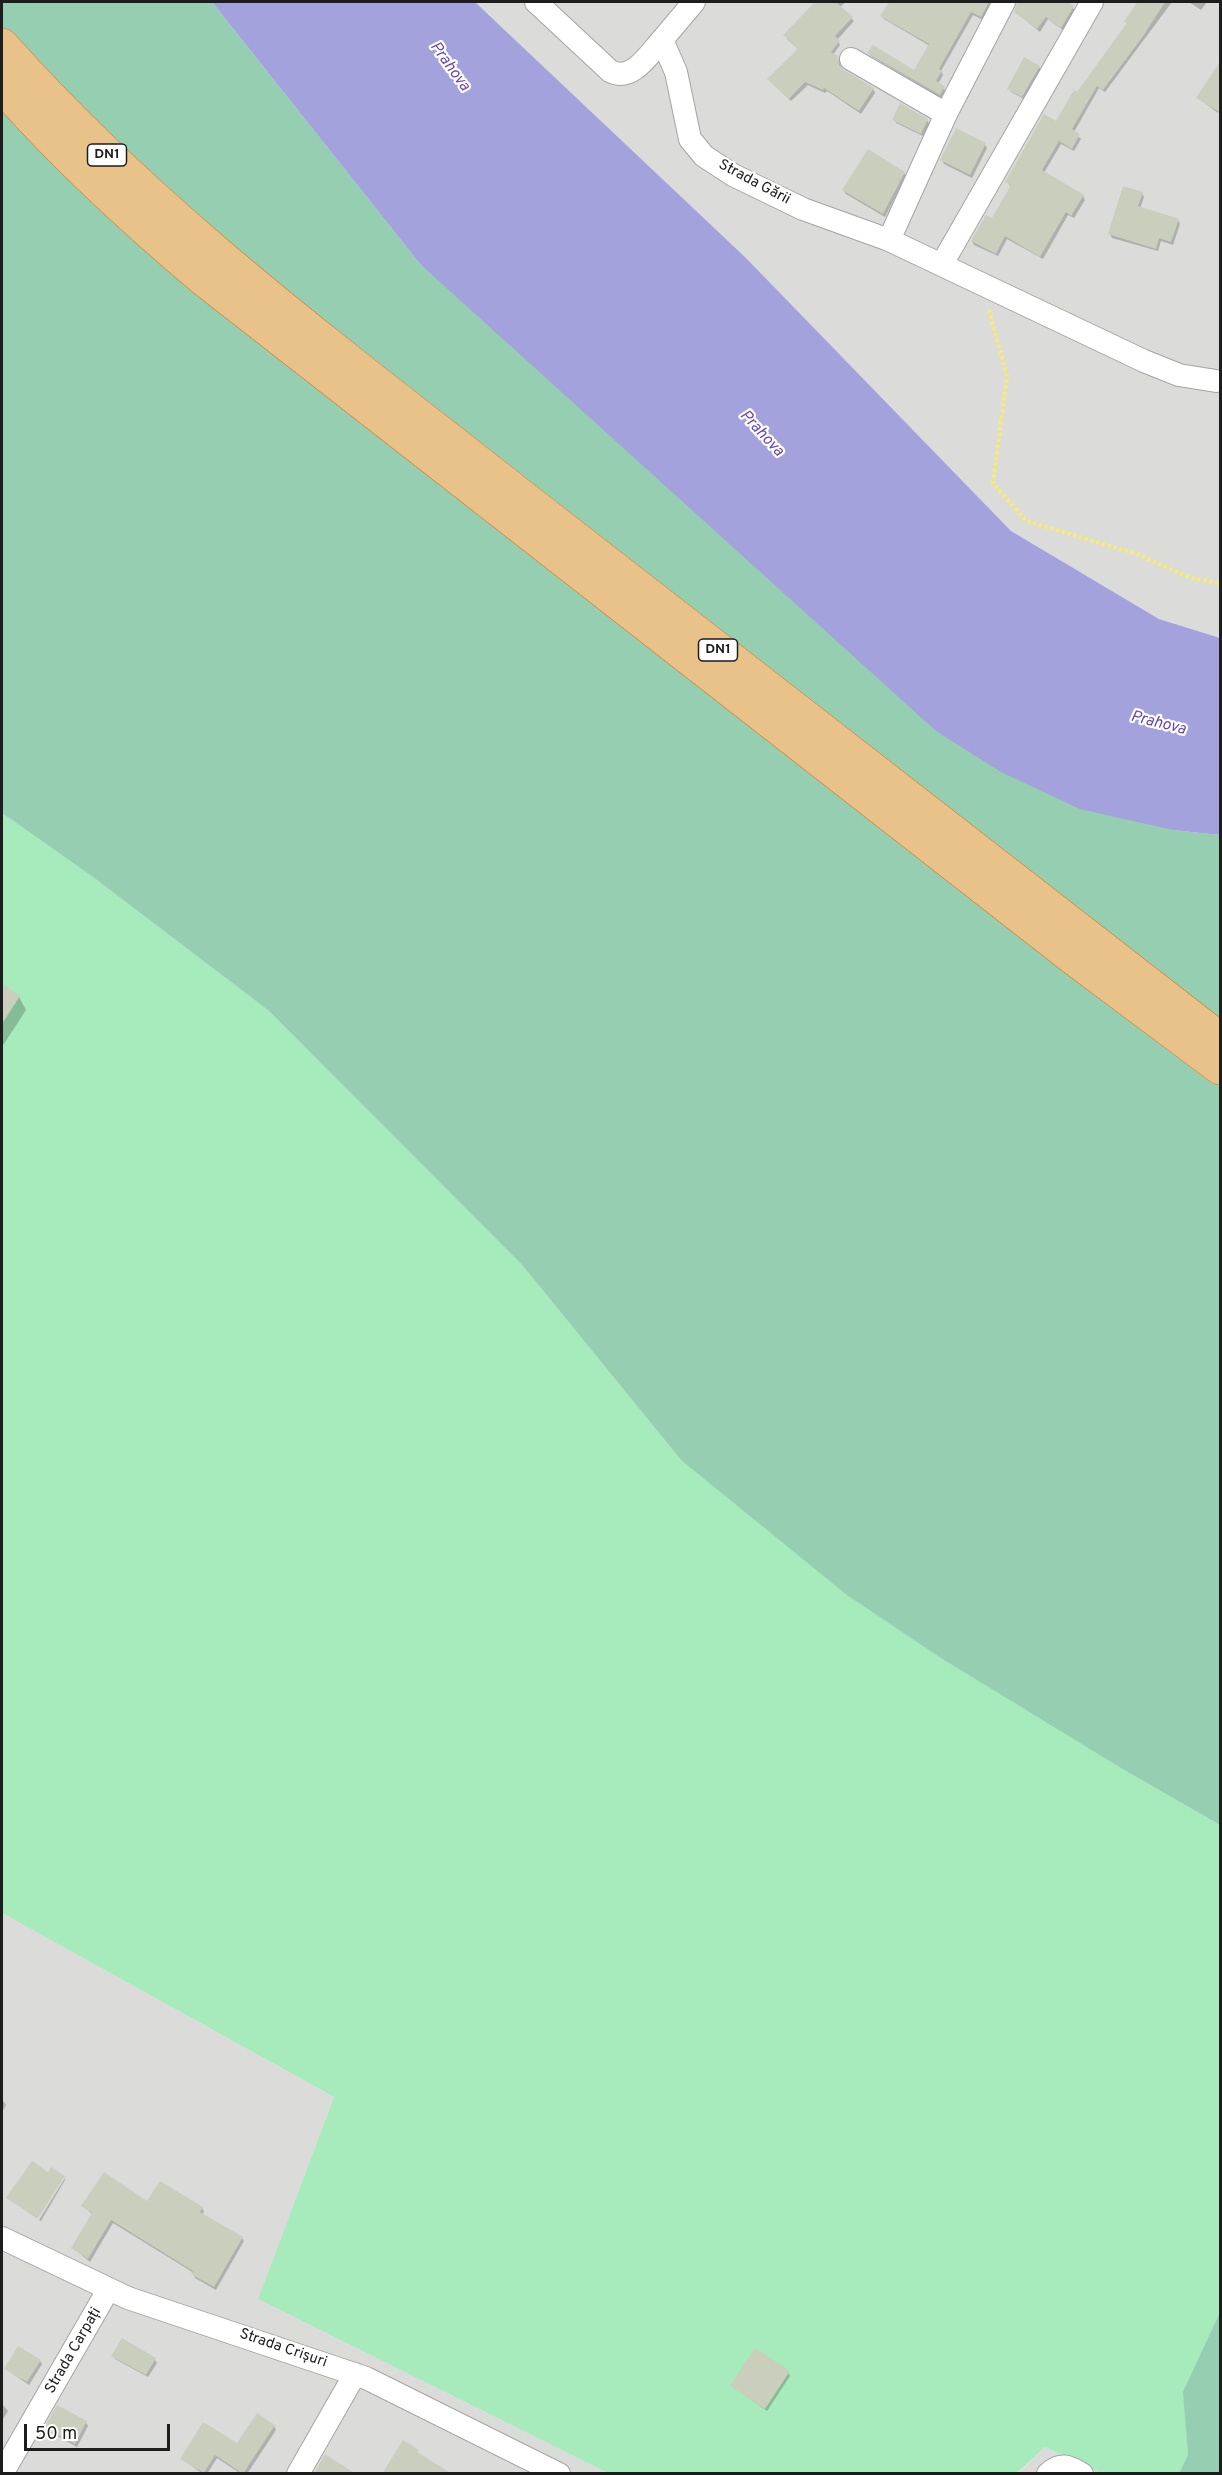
<!DOCTYPE html>
<html>
<head>
<meta charset="utf-8">
<style>
  body { margin:0 }
  #map { position:relative; width:1222px; height:2475px; overflow:hidden; background:#e9eee2; font-family:Overpass,sans-serif }
  canvas { display:block }
  .frame { position:absolute; inset:0; border:3px solid #1d1d1d; pointer-events:none }
  .scale { position:absolute; left:24px; top:2424px; width:146px; height:27px; box-sizing:border-box; border:3px solid #1d1d1d; border-top:0; padding-left:8px; font-size:18px; line-height:21px; white-space:nowrap; color:#1d1d1d; -webkit-text-stroke:4px #fff; paint-order:stroke }
</style>
</head>
<body>
<div id="map">
<canvas width="1222" height="2475"></canvas>
<div class="frame"></div>
<div class="scale">50 m</div>
</div>
<script>
const ctx = document.querySelector('canvas').getContext('2d');
ctx.lineJoin = 'round';
function paint(path, color) { ctx.fillStyle = color; ctx.fill(path, 'evenodd'); }
function strokePath(path, color, width, dash) { ctx.strokeStyle = color; ctx.lineWidth = width; ctx.lineCap = dash ? 'butt' : 'round'; ctx.setLineDash(dash || []); ctx.stroke(path); }
function label(font, color, halo, rows, align = 'center') {
  ctx.font = font + ' Overpass,sans-serif'; ctx.lineWidth = 4.5; ctx.setLineDash([]); ctx.textBaseline = 'middle'; ctx.strokeStyle = halo; ctx.fillStyle = color; for (const [text, x, y, turn = 0] of rows) {
    ctx.save(); ctx.translate(x, y); ctx.rotate((+turn || 0) * Math.PI / 180); ctx.textAlign = isNaN(turn) ? turn : align; if (halo) ctx.strokeText(text, 0, 0); ctx.fillText(text, 0, 0); ctx.restore();
  }
}
paint(new Path2D(`
  M475,2H1220V638L1159,619L1011,531L746,258Z
  M2,1913L334,2097L258,2299L608,2473H2Z
  M1045,2447L1100,2473L1017,2474Z`), '#dbdbda');
paint(new Path2D(`
  M2,813L93,877L269,1011L523,1266L681,1460L1126,1771L1220,1825V2312L1184,2392L1188,2455L1179,2473H1100L1045,2447L1017,2473H608L258,2299L334,2097L2,1913Z`), '#a7eabb');
paint(new Path2D(`
  M2,2H212L420,264L1173,830L1220,835V1825L1126,1771L941,1658L847,1595L681,1460L523,1266L269,1011L93,877L2,813Z
  M1220,2312V2473H1179L1188,2455L1183,2392Z`), '#96ceb2');
paint(new Path2D(`
  M212,2H475L746,258L1011,531L1159,619L1220,638V835L1173,830L1080,809L1001,772L936,731L420,264Z`), '#a3a2dd');
paint(new Path2D(`
  M812,2H846L840,7L854,21L837,40L840,45L833,55L839,61L843,72L873,89L875,93L861,114L827,91L825,93L808,85L791,101L771,82L799,50L787,39L815,4Z
  M890,2L908,3L909,2H993L983,20L973,15L941,71L943,75L938,84L946,91L942,98L871,56L869,53L915,72L930,46L884,19L882,16Z
  M1027,2H1068L1075,11L1063,30L1048,19L1040,32L1018,14Z
  M1140,2H1172L1105,92L1099,88L1074,132L1081,139L1074,151L1061,144L1044,173L1083,196L1085,200L1074,218L1068,215L1043,259L1007,239L998,256L974,245L972,241L993,220L1011,187L1007,182L1056,123L1128,24L1126,22Z
  M1189,2H1207L1201,10Z
  M1039,67L1041,70L1024,99L1011,92L1009,89Z
  M1198,98L1220,109L1218,113Z
  M894,119L927,120L929,124L923,136L896,123Z
  M985,145L987,148L972,178L944,164L942,160Z
  M904,173L906,176L885,217L846,194L844,191Z
  M1142,193L1144,197L1140,209L1178,220L1180,224L1173,245L1161,241L1158,251L1112,238L1110,234Z
  M2,986L19,997L26,1010L2,1047Z
  M2,2099L6,2105L2,2112Z
  M62,2176L37,2218L8,2198Z
  M65,2178V2180L41,2221L39,2220Z
  M83,2206L202,2208L204,2212L202,2215L242,2238L244,2241L216,2290L195,2278L194,2273L113,2223L90,2262L73,2248L93,2215Z
  M113,2356L154,2359L157,2363L148,2377L115,2359Z
  M40,2361L42,2364L29,2385L6,2369Z
  M788,2372L790,2376L767,2411L732,2386Z
  M2,2404L8,2411L2,2421Z
  M86,2422L88,2426L77,2447L48,2431L46,2428Z
  M274,2426L276,2430L247,2474H241L217,2458L207,2474H203L182,2459L237,2445Z`), '#0003');
paint(new Path2D(`
  M815,2H836L853,17L835,36L840,41L831,52L838,56L839,65L844,70L874,88L859,111L824,88L823,90L805,82L789,99L767,79L798,49L783,35Z
  M889,2H989L981,17L971,12L939,69L942,71L936,81L945,86L940,95L867,53L873,45L914,70L929,44L880,16Z
  M1017,2H1068L1074,6L1061,28L1046,17L1037,29L1014,12Z
  M1137,2H1165L1144,35L1103,90L1097,86L1072,129L1080,134L1072,149L1059,141L1042,170L1084,195L1071,216L1066,212L1040,257L1005,236L996,254L971,241L986,215L992,218L1011,185L1005,182L1044,114L1056,121L1074,90L1077,92L1127,23L1124,22Z
  M1024,57L1040,66L1022,97L1007,89Z
  M1221,60V113L1196,98Z
  M900,103L928,119L921,134L892,120Z
  M956,128L986,143L970,175L940,160Z
  M868,149L905,172L883,214L842,190Z
  M1123,186L1143,192L1138,206L1179,219L1171,242L1159,238L1156,249L1108,234Z
  M2,984L20,996L2,1024Z
  M32,2161L48,2172L51,2167L65,2176L38,2218L6,2198Z
  M104,2172L147,2201L160,2181L203,2207L200,2212L243,2237L214,2287L191,2274L193,2271L111,2220L88,2259L71,2248L92,2213L81,2206Z
  M122,2338L156,2358L146,2375L111,2356Z
  M18,2346L41,2360L27,2382L4,2369Z
  M755,2348L790,2371L765,2409L730,2386Z
  M57,2405L87,2421L75,2444L44,2428Z
  M257,2413L275,2425L243,2474L215,2455L204,2473L180,2459L203,2422L237,2443Z
  M403,2440L419,2450L417,2452L452,2474H382Z
  M325,2454L356,2474H314Z`), '#cacebc');
const minor = new Path2D(`
  M536,2L610,71C632,83 649,54 662,40L676,72L690,139L704,156L733,175L803,209L889,240L1144,361L1179,375L1216,381
  M662,40L694,2
  M851,59L946,114
  M889,240L946,114L1004,2
  M942,264L1092,2
  M2,2238L128,2298L366,2378L559,2474
  M2,2474L108,2290
  M298,2474L355,2374
  M1048,2474C1060,2462 1069,2466 1082,2474`);
const highway = new Path2D(`
  M2,45C153,215 336,350 514,490C749,675 984,858 1220,1039
  M2,86C63,156 132,219 203,279L1073,958L1220,1068`);
strokePath(minor, '#a4a4a4', 24);
strokePath(highway, '#db7521', 34);
strokePath(new Path2D(`
  M989,310L1007,376L993,483L1026,521L1137,554L1186,576L1220,584`), '#fced66', 4, [3, 3]);
strokePath(minor, '#fff', 22);
strokePath(highway, '#e8c288', 33);
for (const [x, y, w] of [
  [107,155,39],
  [718,650,39]
]) { const box = new Path2D(); box.roundRect(x - w / 2, y - 11, w, 22, 4.5); ctx.fillStyle = '#fff'; ctx.fill(box); strokePath(box, '#1d1d1d', 1.5); }
label('bold 14px', '#1d1d1d', null, [
  ["DN1",107,155],
  ["DN1",718,650]
]);
label('15px', '#1d1d1d', '#fff', [
  ["Strada Gării",754,183,28],
  ["Strada Crișuri",283,2349,19],
  ["Strada Carpați",74,2351,-60]
]);
label('italic 16px', '#6648ae', '#fff', [
  ["Prahova",449,67,54],
  ["Prahova",761,434,47],
  ["Prahova",1158,724,14]
]);
</script>
</body>
</html>
